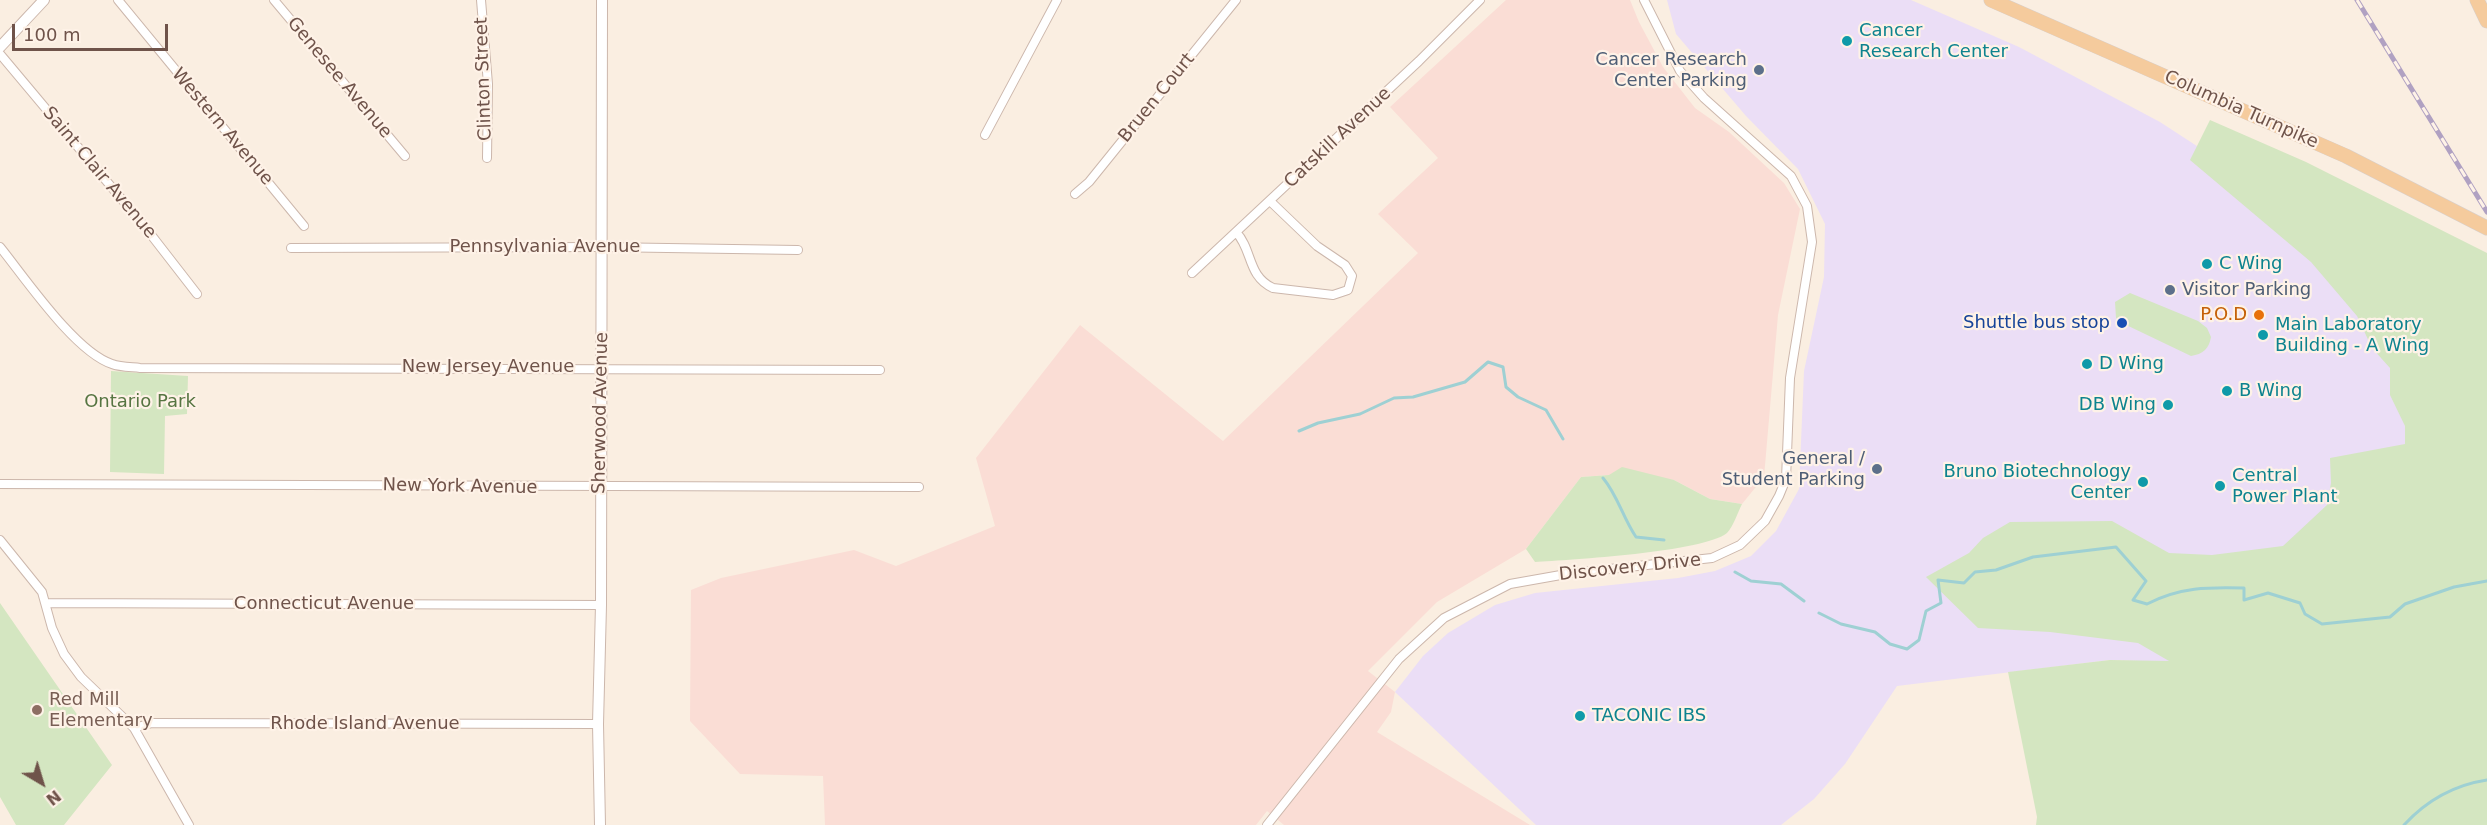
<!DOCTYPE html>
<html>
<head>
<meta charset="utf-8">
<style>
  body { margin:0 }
  #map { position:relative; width:2487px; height:825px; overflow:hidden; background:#faeee1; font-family:"DejaVu Sans",sans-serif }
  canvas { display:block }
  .north { position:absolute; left:12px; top:753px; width:60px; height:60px; -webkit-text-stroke:4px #fef2e7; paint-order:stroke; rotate:142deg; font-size:16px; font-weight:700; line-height:24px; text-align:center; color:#6f534a }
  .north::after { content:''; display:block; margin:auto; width:21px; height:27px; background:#6f534a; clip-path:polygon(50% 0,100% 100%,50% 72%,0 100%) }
  .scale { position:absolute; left:12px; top:24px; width:156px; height:27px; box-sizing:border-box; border:3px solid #6f534a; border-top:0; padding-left:8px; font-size:18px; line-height:21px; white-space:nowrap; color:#6f534a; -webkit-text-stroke:4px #fef2e7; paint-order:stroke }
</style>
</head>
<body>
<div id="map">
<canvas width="2487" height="825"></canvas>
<div class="north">N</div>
<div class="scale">100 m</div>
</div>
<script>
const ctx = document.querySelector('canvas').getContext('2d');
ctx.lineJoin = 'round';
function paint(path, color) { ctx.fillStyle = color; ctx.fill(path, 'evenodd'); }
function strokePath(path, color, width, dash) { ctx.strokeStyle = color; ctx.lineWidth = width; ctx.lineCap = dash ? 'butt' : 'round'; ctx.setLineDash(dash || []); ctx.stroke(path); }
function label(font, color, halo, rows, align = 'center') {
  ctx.font = font + ' "DejaVu Sans",sans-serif'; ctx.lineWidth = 4.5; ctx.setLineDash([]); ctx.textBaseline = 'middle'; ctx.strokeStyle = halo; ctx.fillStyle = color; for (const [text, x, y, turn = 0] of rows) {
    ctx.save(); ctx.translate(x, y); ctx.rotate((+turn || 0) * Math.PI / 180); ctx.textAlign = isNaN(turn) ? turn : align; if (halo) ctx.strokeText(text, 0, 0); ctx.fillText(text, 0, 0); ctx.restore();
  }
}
paint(new Path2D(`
  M1506,0H1630L1639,22L1663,67L1695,108L1729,132L1784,183L1800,209L1778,315L1764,477L1742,504L1710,499L1674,480L1609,475L1581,477L1526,549L1437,602L1368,671L1395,692L1391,712L1377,732L1530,825H1284L1267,811L1256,825H825L823,776L740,774L690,721L691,590L721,578L854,550L896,566L995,526L976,458L1080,325L1223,441L1418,253L1378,214L1438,158L1390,107Z`), '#faddd5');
paint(new Path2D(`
  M1667,0H1911L2019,47L2160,122L2398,277L2474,374L2406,671L2110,660L1897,686L1845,764L1814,799L1781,825H1536L1395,692L1423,656L1448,633L1495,605L1535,593L1678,578L1715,571L1751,556L1776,531L1799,489L1804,371L1824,277L1825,224L1798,169L1746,116L1676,34Z`), '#ebdef6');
paint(new Path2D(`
  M2210,120L2306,162L2487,253V825H2036L2037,817L2008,672L2110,660L2169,661L2138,643L2050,632L1978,628L1926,577L1969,553L1983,538L2010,522L2112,521L2169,553L2212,555L2283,546L2327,505L2331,483L2330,458L2405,444V426L2390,395V368L2372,348L2357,316L2311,262L2190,160Z
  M2130,293L2198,321L2207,328L2211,337C2209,349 2203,354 2191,356L2120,322L2116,318L2115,302Z
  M111,371L188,376L187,414L165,416L164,474L110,472Z
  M1622,467L1674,480L1710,499L1742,504C1738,512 1733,527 1727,533C1704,552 1569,560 1535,562L1526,549L1581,477L1609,475Z
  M0,603L112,765L64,825H16L0,797Z`), '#d4e6c1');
strokePath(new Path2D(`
  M1299,431L1318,423L1360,414L1394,398L1413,397L1465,382L1488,362L1503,367L1506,387L1518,397L1546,410L1563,439
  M1603,478C1618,496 1623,518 1636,537L1664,540
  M1735,572L1751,581L1781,584L1804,601
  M1819,613L1841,624L1875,632L1890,644L1907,649L1919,640L1926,611L1941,603L1938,580L1964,583L1975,572L1996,570L2033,557L2116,547L2146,581L2133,600L2147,604C2180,587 2208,587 2244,588V600L2268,593L2300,603L2305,614L2322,624L2390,617L2405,604L2454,587L2487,581
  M2404,825C2427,800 2454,785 2487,780`), '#9ed0d3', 3);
const minor = new Path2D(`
  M118,0L304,226
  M274,0L405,156
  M481,0L488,84L487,158
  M0,54L145,227L197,294
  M985,135L1057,0
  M1075,194L1089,182L1236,0
  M1236,232C1253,250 1247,276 1273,288L1333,295L1348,290L1352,276L1345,265L1317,246L1270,201
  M0,247C25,278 75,352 112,364C120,367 131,367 140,368L880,370
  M291,248L602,247L798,250
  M1192,273L1419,61L1480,0
  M0,484L919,487
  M0,540L42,592L52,628L64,654L81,677L134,728L189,825
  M47,603L601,605
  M134,728L152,723L598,724
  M1267,825L1399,659L1444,618L1510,584L1572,573L1712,558L1740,545L1765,521L1779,496L1786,479L1790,378L1812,242L1807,206L1791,176L1704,98L1680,71L1644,0`);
const tertiary = new Path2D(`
  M0,47L44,0
  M600,825L598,724L601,605L602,0`);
const primary = new Path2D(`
  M1991,0L2346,156L2487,228
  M2477,0L2487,21`);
strokePath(minor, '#ccb7ac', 10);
strokePath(tertiary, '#ccb7ac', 12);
strokePath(primary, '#d7cfcc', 15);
strokePath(minor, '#fff', 8);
strokePath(tertiary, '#fff', 10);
strokePath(primary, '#f5cb9d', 14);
const rail = new Path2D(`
  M2357,0L2487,212`);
strokePath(rail, '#b0a1c2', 5);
strokePath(rail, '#fef2e7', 3, [9]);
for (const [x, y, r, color] of [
  [1847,41,6,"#0f9aa8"],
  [1759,70,6,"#5c6f8a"],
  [2207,264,6,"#0f9aa8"],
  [2170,290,6,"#5c6f8a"],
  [2259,315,6,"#e8710a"],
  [2122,323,6,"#1a4fb4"],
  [2263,335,6,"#0f9aa8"],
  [2087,364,6,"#0f9aa8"],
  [2227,391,6,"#0f9aa8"],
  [2168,405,6,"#0f9aa8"],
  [1877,469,6,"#5c6f8a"],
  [2143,482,6,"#0f9aa8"],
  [2220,486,6,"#0f9aa8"],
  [37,710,6,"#8d6e63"],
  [1580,716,6,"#0f9aa8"]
]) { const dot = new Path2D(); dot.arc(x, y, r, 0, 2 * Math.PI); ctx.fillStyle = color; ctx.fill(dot); strokePath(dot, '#fef2e7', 2); }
label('18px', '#0d838f', '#fef2e7', [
  ["Cancer",1859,31],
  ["Research Center",1859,52],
  ["C Wing",2219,264],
  ["Main Laboratory",2275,325],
  ["Building - A Wing",2275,346],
  ["D Wing",2099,364],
  ["B Wing",2239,391],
  ["DB Wing",2156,405,"right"],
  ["Bruno Biotechnology",2131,472,"right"],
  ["Center",2131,493,"right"],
  ["Central",2232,476],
  ["Power Plant",2232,497],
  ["TACONIC IBS",1592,716]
], 'left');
label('18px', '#4e5e75', '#fef2e7', [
  ["Cancer Research",1747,60],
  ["Center Parking",1747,81],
  ["Visitor Parking",2182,290,"left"],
  ["General /",1865,459],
  ["Student Parking",1865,480]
], 'right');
label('18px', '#6f534a', '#fef2e7', [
  ["Genesee Avenue",339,78,50],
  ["Clinton Street",484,79,-92],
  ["Bruen Court",1157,98,-51],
  ["Columbia Turnpike",2241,110,24],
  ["Western Avenue",222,127,50],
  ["Catskill Avenue",1338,138,-43],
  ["Saint Clair Avenue",99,173,50],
  ["Pennsylvania Avenue",545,247],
  ["New Jersey Avenue",488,367],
  ["Sherwood Avenue",601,413,-89],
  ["New York Avenue",460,487,1],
  ["Discovery Drive",1630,568,-6],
  ["Connecticut Avenue",324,604],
  ["Rhode Island Avenue",365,724]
]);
label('18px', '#c56008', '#fef2e7', [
  ["P.O.D",2247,315]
], 'right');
label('18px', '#164399', '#fef2e7', [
  ["Shuttle bus stop",2110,323]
], 'right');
label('18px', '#567542', '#fef2e7', [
  ["Ontario Park",140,402]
]);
label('18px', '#785e54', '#fef2e7', [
  ["Red Mill",49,700],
  ["Elementary",49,721]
], 'left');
</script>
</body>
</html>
